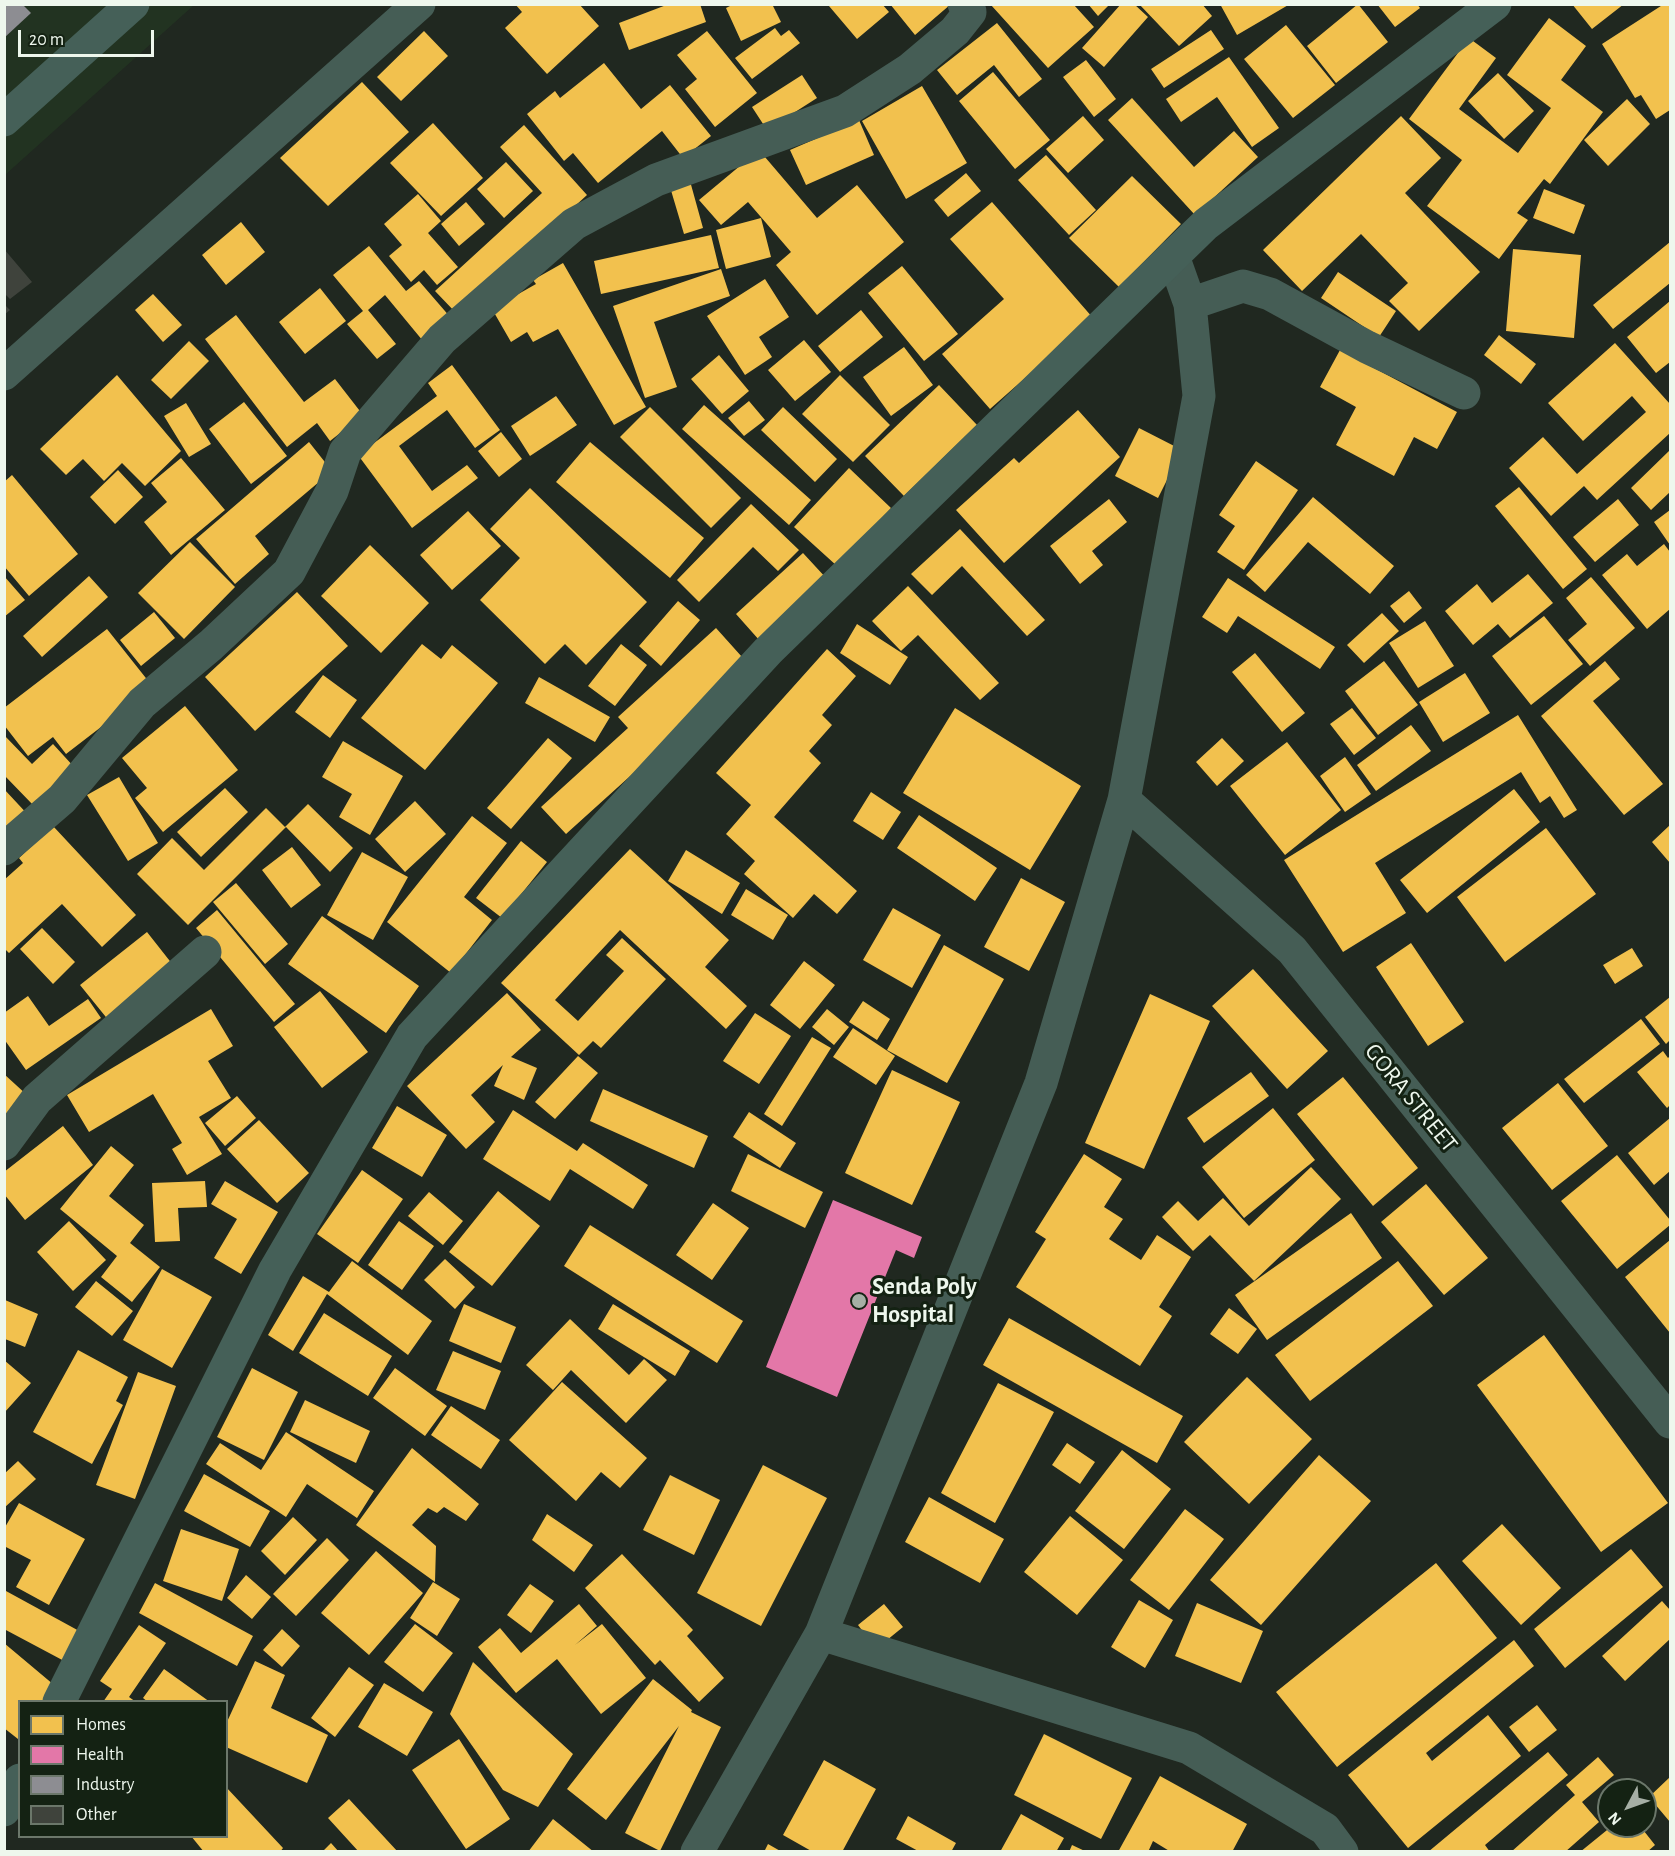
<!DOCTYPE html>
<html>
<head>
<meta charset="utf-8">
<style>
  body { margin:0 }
  #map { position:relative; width:1675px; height:1856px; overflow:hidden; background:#202820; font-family:"Alegreya Sans",sans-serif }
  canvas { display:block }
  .frame { position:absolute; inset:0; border:6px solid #eef7ed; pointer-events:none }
  .legend { position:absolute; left:18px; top:1700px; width:210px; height:138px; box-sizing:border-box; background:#142213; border:2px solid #6b776a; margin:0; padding:8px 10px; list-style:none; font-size:18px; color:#eef7ed }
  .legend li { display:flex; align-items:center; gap:12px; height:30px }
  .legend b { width:30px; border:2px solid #6b776a }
  .north { position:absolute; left:1597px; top:1778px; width:60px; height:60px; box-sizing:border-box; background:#142213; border:2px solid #6b776a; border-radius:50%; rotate:229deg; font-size:16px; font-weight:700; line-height:24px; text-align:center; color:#eef7ed }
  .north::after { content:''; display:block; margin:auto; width:21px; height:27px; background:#a6afa5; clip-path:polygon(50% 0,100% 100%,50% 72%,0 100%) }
  .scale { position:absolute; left:18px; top:30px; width:136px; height:27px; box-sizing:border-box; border:3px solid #eef7ed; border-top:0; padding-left:8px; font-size:18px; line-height:21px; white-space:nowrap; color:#eef7ed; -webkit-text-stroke:4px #142213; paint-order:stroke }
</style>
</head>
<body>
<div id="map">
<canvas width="1675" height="1856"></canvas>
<div class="frame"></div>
<ul class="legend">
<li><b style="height:16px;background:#f2c14e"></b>Homes</li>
<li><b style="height:16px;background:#e377a8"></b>Health</li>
<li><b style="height:16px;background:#8d8d92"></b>Industry</li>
<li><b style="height:16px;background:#3f433c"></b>Other</li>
</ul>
<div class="north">N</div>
<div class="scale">20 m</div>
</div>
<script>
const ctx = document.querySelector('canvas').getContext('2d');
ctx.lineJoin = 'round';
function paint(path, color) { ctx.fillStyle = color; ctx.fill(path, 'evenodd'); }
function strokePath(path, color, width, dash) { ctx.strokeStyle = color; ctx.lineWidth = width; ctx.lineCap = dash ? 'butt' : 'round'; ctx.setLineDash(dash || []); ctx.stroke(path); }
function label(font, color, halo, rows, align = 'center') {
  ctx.font = font + ' "Alegreya Sans",sans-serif'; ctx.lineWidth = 6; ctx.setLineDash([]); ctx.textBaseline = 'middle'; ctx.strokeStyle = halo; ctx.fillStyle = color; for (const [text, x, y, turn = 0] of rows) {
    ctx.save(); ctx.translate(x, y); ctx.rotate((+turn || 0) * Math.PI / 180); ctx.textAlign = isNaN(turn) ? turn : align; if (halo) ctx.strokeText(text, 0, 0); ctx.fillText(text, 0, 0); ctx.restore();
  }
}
paint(new Path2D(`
  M5,5H194L5,175Z`), '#223321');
paint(new Path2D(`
  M515,4H579L599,26L547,74L505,28L522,12Z
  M669,4H700L706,22L629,50L619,23Z
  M734,4H772L781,22L741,41L726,8Z
  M831,4H882L889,12L857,39L829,6Z
  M890,4H951L915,35Z
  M1088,4H1110L1098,16Z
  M1121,4H1134L1148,17L1104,67L1082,48Z
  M1139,4H1202L1212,16L1179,46Z
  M1220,4H1290L1237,35Z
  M1358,4L1388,42L1336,83L1307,46Z
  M1377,4H1417L1420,8L1395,27Z
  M1572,4H1624L1592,29Z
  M1664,4H1670V110L1656,119L1641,95L1635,98L1602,44Z
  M991,5H1074L1094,27L1048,68Z
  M1549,18L1586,46L1561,80L1603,112L1550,184L1544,179L1517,213L1528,220L1499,259L1427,206L1462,160L1409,119L1469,38L1496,58L1459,109L1518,153L1551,108L1507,75Z
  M997,23L1042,79L1019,97L994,65L957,95L937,70Z
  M1286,25L1335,85L1293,118L1244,59Z
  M775,28L781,36L789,30L800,43L752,79L735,58Z
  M1211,30L1224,49L1164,88L1151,69Z
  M424,31L448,56L401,101L377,77Z
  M707,31L757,93L715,127L685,89L697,79L677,55Z
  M1229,57L1279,128L1252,147L1217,97L1181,122L1166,99Z
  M1086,60L1116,99L1094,117L1063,77Z
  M604,63L641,109L670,85L711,136L683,158L662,131L598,183L573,153L564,161L527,114L555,91L560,98Z
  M993,72L1050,140L1015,169L959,101Z
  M1498,73L1534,111L1504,139L1468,101Z
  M802,75L817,98L767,130L752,107Z
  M362,82L409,132L328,206L280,158Z
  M922,86L967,163L906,199L862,121Z
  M1132,98L1194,167L1234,131L1258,157L1195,215L1108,120Z
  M1627,99L1650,124L1608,166L1584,140Z
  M1083,116L1104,140L1068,173L1046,149Z
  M1401,116L1441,158L1405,193L1480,272L1419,331L1389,301L1408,283L1361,234L1302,291L1263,250Z
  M859,120L874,155L806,185L790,150Z
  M433,123L483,178L441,216L390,163Z
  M524,125L587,195L457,314L435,291L542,193L500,147Z
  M759,150L817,218L857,185L904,242L817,315L776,265L791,252L748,202L721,225L699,200Z
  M1046,155L1096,210L1069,235L1018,180Z
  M506,162L533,191L504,218L477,189Z
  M966,173L981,191L948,217L934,200Z
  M1132,176L1181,224L1119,287L1069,238Z
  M690,181L703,228L684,234L670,187Z
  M1544,189L1585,205L1574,234L1533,218Z
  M418,194L441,221L428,233L458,267L437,285L424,270L411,282L389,256L402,245L384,224Z
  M466,202L485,224L459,246L441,224Z
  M992,202L1093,318L990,409L942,354L1004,299L950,239Z
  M761,218L771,257L726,269L716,230Z
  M241,222L265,252L226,285L202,255Z
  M711,235L719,268L601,294L594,261Z
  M1670,242V283L1613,329L1593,305Z
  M369,246L406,291L419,281L451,318L423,341L385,295L368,310L396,344L377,359L347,324L363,311L333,275Z
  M1513,249L1581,255L1574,338L1506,331Z
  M563,263L646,407L614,425L558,329L533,342L527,332L511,342L492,309L536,284L533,280Z
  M902,266L958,334L924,361L868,293Z
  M721,269L730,296L654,322L677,387L645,398L613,306Z
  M1338,272L1396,311L1379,337L1321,298Z
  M765,279L789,317L759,337L772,357L745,375L707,316Z
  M320,288L346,321L305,354L279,322Z
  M153,294L182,325L163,342L135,310Z
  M1670,301V362L1656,373L1627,337Z
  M861,310L883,337L840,372L818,346Z
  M236,315L304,402L335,379L363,415L330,441L317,423L287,447L205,339Z
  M1499,335L1536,364L1521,384L1484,355Z
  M804,340L831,372L795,401L768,370Z
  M189,341L209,361L171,399L151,380Z
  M1615,343L1670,404V433L1597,500L1584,486L1551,516L1509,468L1543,437L1577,474L1646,412L1632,396L1583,441L1548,403Z
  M904,347L933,385L891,416L863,377Z
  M1340,350L1457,412L1437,449L1414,437L1394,476L1336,445L1356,407L1320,387Z
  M719,355L749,391L722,414L691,379Z
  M452,365L500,430L475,448L447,410L399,446L432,491L467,465L478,478L412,528L358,455L437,396L428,383Z
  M117,375L181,451L145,486L122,463L104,481L83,459L66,475L40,449Z
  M840,375L890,425L853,462L802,414Z
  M939,385L977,425L904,496L865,456Z
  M556,396L577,425L530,456L511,426Z
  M749,401L765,420L744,436L728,418Z
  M244,402L287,456L251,484L209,429Z
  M186,403L211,444L189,457L164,416Z
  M704,405L811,500L789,525L682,429Z
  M650,407L741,498L711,528L620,437Z
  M783,407L837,459L815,482L761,430Z
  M1078,410L1120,457L1004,563L956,510L1014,458L1019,463Z
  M1139,428L1182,450L1158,498L1115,476Z
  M501,432L522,459L499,477L478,451Z
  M309,442L332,471L255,536L269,554L235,584L196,539Z
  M590,442L704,538L670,578L556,482Z
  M1670,450V492L1651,510L1631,488Z
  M181,458L225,510L171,555L144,522L167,502L151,483Z
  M1256,461L1298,490L1244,570L1217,552L1235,526L1219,515Z
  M849,468L891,508L837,566L794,527Z
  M118,470L143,497L115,524L90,497Z
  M12,475L78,554L29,596L4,566V482Z
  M1519,487L1587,569L1563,589L1495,506Z
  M530,488L647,602L586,665L565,644L545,664L480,600L520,558L490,529Z
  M1313,497L1394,566L1370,594L1308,542L1265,592L1246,575Z
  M1109,499L1127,522L1092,551L1103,565L1080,584L1050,546Z
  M1618,499L1639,525L1595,562L1573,537Z
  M751,504L799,550L778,571L753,547L699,602L677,580Z
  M1670,510V545L1654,522Z
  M468,511L501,546L452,590L420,555Z
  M960,529L1045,620L1027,636L962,566L932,595L911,574Z
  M190,542L235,587L184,639L138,593Z
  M1664,544L1670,552V609L1647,629L1602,575L1627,554L1637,566Z
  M370,545L429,603L381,653L321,596Z
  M803,553L827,579L760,641L736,614Z
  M1528,574L1553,603L1510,638L1498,624L1473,645L1445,611L1477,584L1492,603Z
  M4,576L25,600L4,617Z
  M89,576L108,597L42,657L23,636Z
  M1591,577L1635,628L1590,666L1568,640L1587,624L1566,598Z
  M1228,578L1335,647L1320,669L1238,616L1227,633L1202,617Z
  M908,586L999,683L980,700L918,635L901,651L872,621Z
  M1409,591L1422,608L1404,623L1390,606Z
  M297,592L348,646L255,731L205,677Z
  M678,601L700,620L661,666L639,646Z
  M154,612L175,638L141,666L120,640Z
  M1382,613L1399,631L1364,663L1347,645Z
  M1544,616L1583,664L1531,705L1492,656Z
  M1425,621L1454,666L1418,688L1389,643Z
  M857,624L908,657L890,685L840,653Z
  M716,628L751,667L566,834L541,807L628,728L618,717Z
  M107,629L153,687L66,754L53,737L28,756L4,725V708Z
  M422,644L441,659L452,645L498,683L425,770L361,718Z
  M621,644L647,665L615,706L588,686Z
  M827,649L856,676L822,715L832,725L809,751L821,763L774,817L857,891L837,914L814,894L793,918L744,874L755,861L726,834L751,805L716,773Z
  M1255,653L1305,713L1282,732L1232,672Z
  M1384,661L1418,705L1378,735L1345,691Z
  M1605,661L1620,679L1593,701L1663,784L1624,815L1541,716Z
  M1465,673L1490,713L1443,742L1419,702Z
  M323,675L357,700L330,738L295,712Z
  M539,677L610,717L595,742L525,703Z
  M185,706L238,770L163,832L135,798L147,788L122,758Z
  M955,708L1081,786L1030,870L903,793Z
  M1352,708L1376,738L1354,755L1330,724Z
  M1518,715L1577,810L1564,818L1550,796L1540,803L1521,772L1375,863L1406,913L1343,952L1284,860Z
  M1411,725L1431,751L1376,791L1357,765Z
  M4,735L32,764L53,744L75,768L34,806L4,775Z
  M548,738L572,758L511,829L487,808Z
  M1222,738L1244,761L1217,786L1196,762Z
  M343,741L403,776L370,835L339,817L352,794L322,777Z
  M1287,742L1341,810L1285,855L1230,786Z
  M1345,757L1371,794L1345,812L1320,776Z
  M119,777L158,843L128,861L87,795Z
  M225,788L248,812L201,857L177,832Z
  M4,789L31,818L4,843Z
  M1514,789L1540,822L1427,913L1400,880Z
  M871,792L901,812L883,840L853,821Z
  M415,801L446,834L405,872L375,839Z
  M308,804L353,848L330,872L286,827L188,925L137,874L172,838L204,870L266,808L285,827Z
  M919,815L997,868L975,901L897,848Z
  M472,816L507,843L464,897L492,920L451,973L387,922Z
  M1670,825V863L1652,842Z
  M53,826L136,915L102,947L62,904L9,953L4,948V880L23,863L19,858Z
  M1546,828L1596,894L1505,962L1457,897Z
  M521,841L547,862L502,918L476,898Z
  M292,847L321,885L291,908L262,870Z
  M630,849L729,940L705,967L747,1006L726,1029L620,930L555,1000L578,1021L624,971L606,955L622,938L666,979L601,1048L593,1041L579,1055L501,983Z
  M686,850L740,883L722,914L668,881Z
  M362,852L408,877L373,940L327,915Z
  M1021,878L1065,902L1029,971L984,947Z
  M236,883L288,944L265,964L213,902Z
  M746,889L788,915L773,940L731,915Z
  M893,908L941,935L912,988L863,960Z
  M217,910L295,1004L274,1022L196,928Z
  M322,916L419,986L386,1033L288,964Z
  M42,928L75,962L53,984L20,949Z
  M147,932L184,979L118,1032L80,985Z
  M1411,943L1464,1022L1428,1046L1376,967Z
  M944,945L1004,979L947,1083L887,1050Z
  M1632,948L1643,966L1615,984L1603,965Z
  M804,961L835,985L800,1029L770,1005Z
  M1253,969L1328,1051L1287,1089L1212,1006Z
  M320,991L368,1052L322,1088L274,1027Z
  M507,993L541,1030L511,1057L537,1068L524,1100L494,1086L503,1065L471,1095L495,1122L466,1149L407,1086Z
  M1150,994L1210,1021L1144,1169L1085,1143Z
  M28,996L49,1026L88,999L101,1018L26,1070L4,1039V1013Z
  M1670,997V1040L1666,1044L1645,1017Z
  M863,1001L890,1019L877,1040L849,1022Z
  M211,1009L233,1046L208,1061L231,1098L199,1117L222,1154L187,1175L172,1149L182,1143L153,1094L89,1132L67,1095Z
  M827,1009L849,1027L834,1045L812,1027Z
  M755,1013L791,1036L759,1084L723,1061Z
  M1641,1019L1660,1044L1584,1103L1564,1079Z
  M853,1028L895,1056L876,1085L833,1057Z
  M812,1037L831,1048L782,1126L764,1114Z
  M1663,1051L1668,1058L1670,1056V1105L1667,1108L1637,1072Z
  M578,1056L598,1073L555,1119L535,1102Z
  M892,1070L960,1102L912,1205L845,1173Z
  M1251,1072L1269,1096L1204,1143L1187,1118Z
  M4,1074L39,1106L4,1145Z
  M1343,1077L1418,1168L1373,1206L1297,1114Z
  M1558,1083L1608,1146L1552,1190L1502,1128Z
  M603,1089L708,1136L694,1168L590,1121Z
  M237,1096L256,1118L225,1146L205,1123Z
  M397,1106L447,1135L422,1177L372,1148Z
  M1273,1108L1315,1160L1244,1218L1202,1167Z
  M513,1110L577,1151L583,1143L648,1185L633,1209L570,1169L550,1201L483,1159Z
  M749,1112L796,1143L780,1168L733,1137Z
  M1670,1118V1171L1654,1185L1628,1153Z
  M259,1120L309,1173L277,1203L227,1149Z
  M63,1126L93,1165L25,1220L4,1194V1172Z
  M111,1146L134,1165L109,1196L144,1225L130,1243L160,1267L132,1302L101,1277L117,1256L60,1209Z
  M748,1154L823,1192L805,1228L731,1191Z
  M1084,1154L1122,1179L1104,1207L1123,1219L1109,1239L1141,1260L1157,1235L1191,1257L1159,1307L1172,1316L1140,1366L1016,1287L1046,1239L1035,1232Z
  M1617,1155L1670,1220V1225L1617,1269L1561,1201Z
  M1311,1167L1341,1199L1254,1281L1210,1235L1193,1251L1162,1217L1178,1201L1198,1221L1223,1198L1249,1226Z
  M362,1170L403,1199L358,1263L317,1234Z
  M205,1181L207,1207L178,1208L180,1241L155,1242L152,1183Z
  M225,1181L278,1212L241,1274L214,1258L237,1219L211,1204Z
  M1426,1184L1488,1258L1444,1295L1381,1222Z
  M498,1191L540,1226L492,1286L449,1252Z
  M429,1192L463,1221L443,1245L408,1216Z
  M713,1203L749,1228L712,1280L676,1255Z
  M1351,1213L1382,1258L1267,1340L1235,1295Z
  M69,1221L106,1260L73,1291L37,1252Z
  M399,1221L434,1246L402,1290L368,1265Z
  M590,1225L743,1321L717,1363L564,1266Z
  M1670,1240V1333L1625,1277Z
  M445,1259L475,1287L455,1309L424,1280Z
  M352,1261L432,1321L408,1355L327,1294L293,1351L268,1335L303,1276L329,1292Z
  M1398,1261L1433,1306L1310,1401L1275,1355Z
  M162,1269L212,1297L172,1368L123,1340Z
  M96,1281L133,1311L112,1336L75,1307Z
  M5,1300L38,1314L25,1347L5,1339Z
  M464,1304L516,1327L501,1363L449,1341Z
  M613,1304L690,1351L675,1376L598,1329Z
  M1229,1308L1257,1329L1238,1354L1210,1334Z
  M324,1313L392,1356L368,1396L299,1353Z
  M1009,1318L1183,1416L1157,1463L983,1365Z
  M570,1319L629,1375L644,1359L667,1380L626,1423L571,1370L553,1390L526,1365Z
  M1544,1335L1668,1503L1601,1552L1477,1385Z
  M78,1350L128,1377L116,1401L123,1405L92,1464L33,1432Z
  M453,1351L501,1371L485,1410L436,1390Z
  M4,1360L31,1383L4,1413Z
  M252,1368L298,1392L264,1460L217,1437Z
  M395,1368L447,1406L425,1436L373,1398Z
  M138,1372L176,1386L135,1499L96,1485Z
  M1247,1377L1312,1439L1249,1504L1184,1442Z
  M562,1382L647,1458L620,1488L601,1472L576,1501L509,1440Z
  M998,1383L1054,1412L995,1523L941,1493Z
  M305,1400L370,1431L356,1463L290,1432Z
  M451,1406L500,1440L481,1469L431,1435Z
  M286,1432L374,1491L357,1518L307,1484L286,1517L206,1464L220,1443L261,1470Z
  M1067,1443L1095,1462L1080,1484L1052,1465Z
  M412,1448L479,1504L466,1521L444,1507L437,1513L428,1508L412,1525L436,1546L435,1582L356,1525Z
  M1122,1450L1171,1489L1124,1549L1075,1511Z
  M1319,1455L1371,1501L1261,1625L1210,1580Z
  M18,1461L36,1479L4,1508V1474Z
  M763,1465L827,1498L761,1626L697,1593Z
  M204,1474L270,1511L250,1547L184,1511Z
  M670,1475L720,1500L694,1555L643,1530Z
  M929,1497L1004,1539L980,1583L905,1542Z
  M19,1503L85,1539L49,1605L16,1587L31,1560L4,1546V1529Z
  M1185,1509L1224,1539L1169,1610L1130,1580Z
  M547,1514L593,1545L574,1572L532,1540Z
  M1070,1516L1123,1560L1077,1615L1024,1572Z
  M293,1517L317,1540L285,1575L261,1551Z
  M1502,1524L1561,1588L1521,1625L1462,1561Z
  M181,1529L239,1549L222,1601L163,1581Z
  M327,1538L349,1560L296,1616L273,1594Z
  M1631,1549L1663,1587L1565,1668L1534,1629Z
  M376,1551L423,1593L369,1655L321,1613Z
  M622,1554L693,1630L687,1636L724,1678L699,1702L660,1660L655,1665L585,1588Z
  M1436,1563L1497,1638L1337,1767L1276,1692Z
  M246,1575L271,1597L252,1619L227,1598Z
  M433,1582L460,1599L437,1636L410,1618Z
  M155,1583L253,1636L237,1666L139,1613Z
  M530,1584L554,1601L531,1633L507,1615Z
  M6,1591L81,1632L66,1662L4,1629Z
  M1139,1600L1173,1620L1145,1668L1111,1647Z
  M1662,1601L1670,1610V1639L1625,1681L1602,1656Z
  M1197,1603L1263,1631L1241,1683L1175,1656Z
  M579,1604L597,1626L575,1645L602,1624L646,1678L601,1714L557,1659L516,1693L478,1647L500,1628L521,1653Z
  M884,1604L903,1627L876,1649L858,1625Z
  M415,1624L453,1653L423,1692L384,1662Z
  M139,1625L166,1643L129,1697L136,1702H103L112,1689L100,1681Z
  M282,1629L300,1646L282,1667L263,1650Z
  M1514,1640L1534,1666L1426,1753L1432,1761L1488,1715L1521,1756L1408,1848L1348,1775Z
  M4,1643L60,1690L50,1702H20L18,1739L4,1728Z
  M255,1661L285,1675L271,1708L328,1735L307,1783L226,1747V1724Z
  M473,1662L573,1754L538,1807L503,1790L450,1714Z
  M349,1667L374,1685L335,1737L311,1718Z
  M164,1669L210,1702H148L143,1698Z
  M653,1679L692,1710L691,1712L721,1727L660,1851L625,1833L679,1726L606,1820L567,1789Z
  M384,1683L433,1712L407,1756L358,1727Z
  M1537,1705L1557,1730L1529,1752L1509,1727Z
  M1044,1734L1132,1778L1101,1839L1014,1795Z
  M459,1739L510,1819L466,1849L412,1770Z
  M1548,1752L1568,1775L1485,1845L1490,1852H1428Z
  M1598,1757L1614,1775L1582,1802L1599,1822L1565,1852H1511L1575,1795L1566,1785Z
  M824,1760L876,1789L842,1852H813L783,1835Z
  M1160,1776L1247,1824L1232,1852H1171L1153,1841L1148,1852H1118Z
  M1670,1777V1822L1649,1797Z
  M226,1787L283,1848L280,1852H204L191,1836H226Z
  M349,1799L398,1852H359L328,1818Z
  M1021,1814L1064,1838L1056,1852H1000Z
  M908,1816L956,1843L951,1852H920L896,1839Z
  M553,1819L594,1852H528Z
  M1612,1826H1640L1655,1845L1647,1852H1580Z
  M331,1843L339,1852H322Z
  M768,1844L782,1852H764Z
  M1072,1845L1087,1852H1069Z`), '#f2c14e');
paint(new Path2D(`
  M833,1200L922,1237L914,1258L896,1250L837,1397L766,1367Z`), '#e377a8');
paint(new Path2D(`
  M4,4H22L31,13L4,38Z`), '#8d8d92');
paint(new Path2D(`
  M4,249L32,282L10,299L4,293Z
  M4,304L10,310L4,315Z`), '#3f433c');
strokePath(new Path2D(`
  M1190,304L1243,286L1270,294L1367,347L1464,393
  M4,374L419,4
  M1124,800L1292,950L1670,1422
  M4,849L62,799L142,703L211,645L289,572L332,491L345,452L442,339L574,224L656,180L845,111L910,69L955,31L970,12L964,4
  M4,1144L37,1099L205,952
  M821,1634L1189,1748L1325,1829L1342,1852
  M697,1852L821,1634L1041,1083L1124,800L1199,396L1190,304L1173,256`), '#455d55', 33);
strokePath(new Path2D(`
  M4,120L133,4
  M59,1702L275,1270L412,1036L768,651L1206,224L1495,4
  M4,1810L20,1780`), '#456058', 33);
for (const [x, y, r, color] of [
  [859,1301,8,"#a6afa5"]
]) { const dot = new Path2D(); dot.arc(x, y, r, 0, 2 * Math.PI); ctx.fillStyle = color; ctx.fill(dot); strokePath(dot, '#142213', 2); }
label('24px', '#eef7ed', '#142213', [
  ["GORA STREET",1411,1098,51]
]);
label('bold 24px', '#eef7ed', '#142213', [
  ["Senda Poly",872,1287],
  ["Hospital",872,1315]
], 'left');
</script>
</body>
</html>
